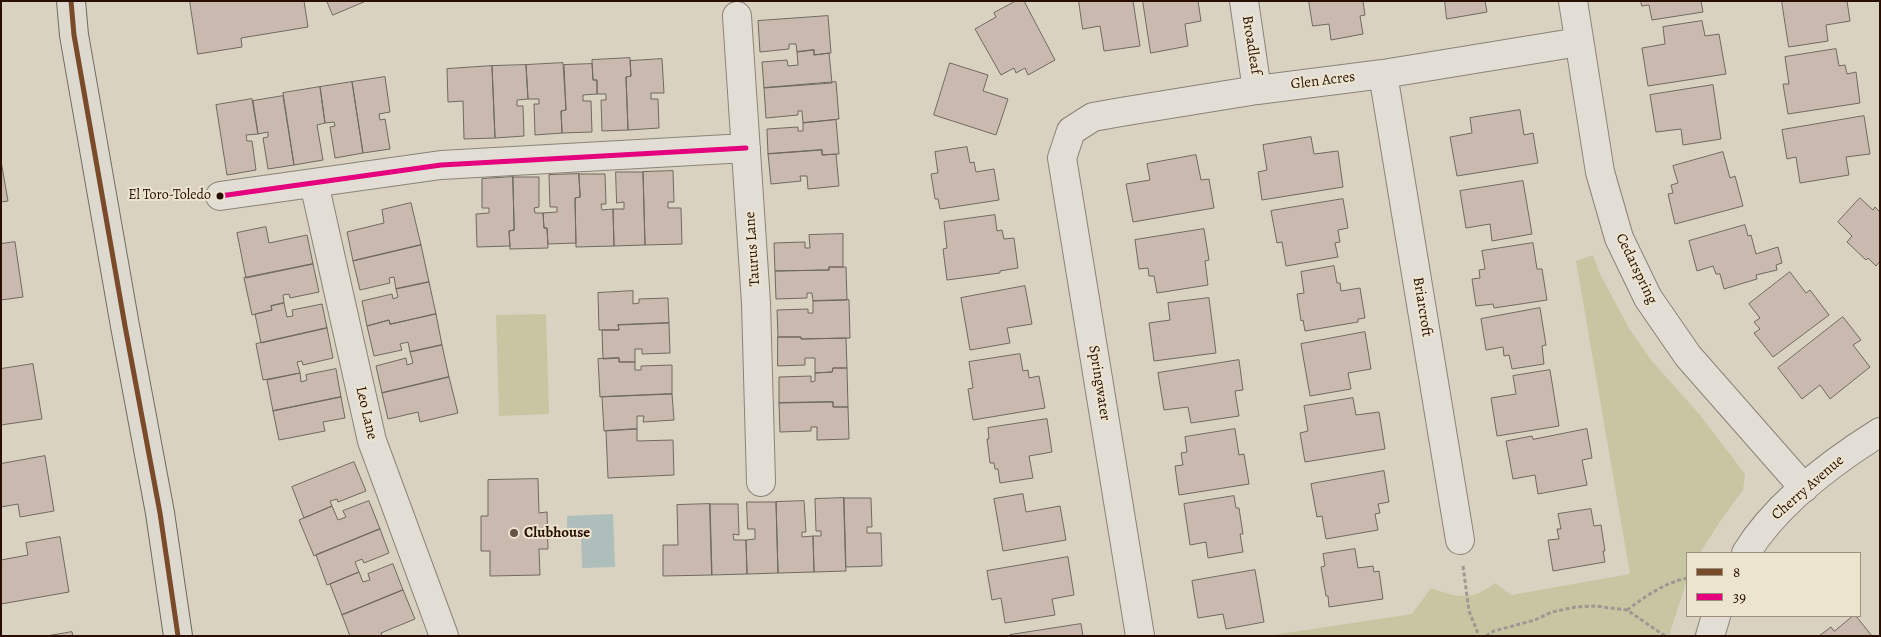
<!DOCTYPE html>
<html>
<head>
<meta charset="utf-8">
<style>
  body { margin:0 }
  #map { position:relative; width:1881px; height:637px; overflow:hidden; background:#d9d2c1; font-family:Alegreya,serif }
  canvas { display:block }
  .frame { position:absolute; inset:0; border:2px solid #280f01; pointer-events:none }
  .legend { position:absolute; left:1686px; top:552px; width:175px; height:65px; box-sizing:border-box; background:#ede4d0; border:1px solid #9e8f7d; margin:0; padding:6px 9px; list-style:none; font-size:15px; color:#280f01 }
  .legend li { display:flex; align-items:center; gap:10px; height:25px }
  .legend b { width:25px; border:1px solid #9e8f7d }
</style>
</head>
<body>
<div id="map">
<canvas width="1881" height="637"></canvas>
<div class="frame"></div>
<ul class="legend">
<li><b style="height:6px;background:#7a4b2a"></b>8</li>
<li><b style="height:6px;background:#e5007d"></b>39</li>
</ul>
</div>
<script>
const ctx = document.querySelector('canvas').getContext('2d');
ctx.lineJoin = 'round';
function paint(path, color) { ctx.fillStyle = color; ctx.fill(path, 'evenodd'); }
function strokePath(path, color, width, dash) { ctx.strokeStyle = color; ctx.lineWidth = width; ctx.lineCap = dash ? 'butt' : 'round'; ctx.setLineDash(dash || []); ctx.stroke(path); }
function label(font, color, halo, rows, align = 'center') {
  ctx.font = font + ' Alegreya,serif'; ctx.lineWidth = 4; ctx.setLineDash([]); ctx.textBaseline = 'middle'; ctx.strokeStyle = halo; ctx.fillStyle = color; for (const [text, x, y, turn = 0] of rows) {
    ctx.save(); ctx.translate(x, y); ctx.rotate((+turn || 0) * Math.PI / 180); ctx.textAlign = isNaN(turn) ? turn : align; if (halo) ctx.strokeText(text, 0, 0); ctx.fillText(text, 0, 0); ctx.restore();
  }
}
paint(new Path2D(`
  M1593,255L1600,274L1629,328L1651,360L1700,415L1745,474L1743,490L1721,520L1700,553H1687V580L1669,636H1266L1412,614L1431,588C1457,597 1471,602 1495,583L1511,595L1630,574L1576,261Z
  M546,314L549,414L499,416L496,315Z`), '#c8c6a2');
paint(new Path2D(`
  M613,514L615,567L582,568L581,529L567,530V516Z`), '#adbebb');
const building = new Path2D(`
  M190,1H304L308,27L241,38L242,47L198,54Z
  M327,1H366L333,15Z
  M1016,1H1024L1055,60L1028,75L1025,68L1016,73L1014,68L1001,75L975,29L996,17L994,13Z
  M1079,1H1133L1140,46L1104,51L1100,26L1083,29Z
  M1143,1H1198L1201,21L1185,24L1188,46L1151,53Z
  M1309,1H1363L1365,15L1360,16L1363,34L1331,40L1329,24L1313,26Z
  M1445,1H1485L1487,12L1447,19Z
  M1641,1H1701L1703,12L1652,20L1649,5L1642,6Z
  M1782,1H1847L1850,21L1826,25L1828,41L1789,47Z
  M828,16L831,53L814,55V50L797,52L796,44H789V49L760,52L758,21Z
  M1702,21L1705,36L1719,34L1726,74L1648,86L1642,48L1665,44L1663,27Z
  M1836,49L1839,66L1845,65L1847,74L1856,72L1860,103L1788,114L1783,84H1789L1785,57Z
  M814,50V55L829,53L832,83L764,88L762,62L787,60L788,66L798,65L797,52Z
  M630,58L631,76L626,77L628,130L602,131L601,100H606V94H597V80H593L592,60Z
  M662,59L664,93H651V99H658L659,128L628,130L626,77L631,76L630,61Z
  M563,63L566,110L561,111L562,133L535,135L534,104H539V99H528L526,65Z
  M950,63L988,75L983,91L1008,99L996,135L934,115Z
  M592,64L593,80H597V94L583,95V101H591L592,132L562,133L561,111L566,110L564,65Z
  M526,65L528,99L517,100V106H523L524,136L495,138L492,66Z
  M492,66L495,138L464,139L463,101L448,102L447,69Z
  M385,77L390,112L379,114L380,120L385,119L390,149L363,153L352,82Z
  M352,82L363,153L335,158L330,127L335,126L334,122L325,123L320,87Z
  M836,82L839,119L803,123L802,111H798V115L766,118L764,88Z
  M1713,85L1721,139L1683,145L1681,129L1656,132L1650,95Z
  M320,87L325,123L317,125L323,160L294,165L283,93Z
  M283,96L294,165L268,169L263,138L268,137V132L258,134L253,101Z
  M252,99L258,134L246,135L247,141H252L256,170L227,175L216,105Z
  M1520,110L1524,135L1533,133L1538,163L1457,176L1450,137L1472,133L1470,118Z
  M1864,116L1870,154L1846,157L1849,175L1800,183L1796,157L1787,159L1782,130Z
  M836,120L839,154L822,155V150L768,154L767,129L798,127V131H803V123Z
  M1311,137L1314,154L1338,151L1343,187L1262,200L1258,172L1267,170L1263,145Z
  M967,147L970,163L974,162L976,172L994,169L999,200L940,209L938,199H935L931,174L938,173L935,152Z
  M822,150V155L836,154L839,186L808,189L807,176H800L801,181L771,184L768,154Z
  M1723,152L1730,178L1735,176L1743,206L1675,224L1668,194L1673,193L1671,185L1678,183L1673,166Z
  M1196,155L1201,180L1209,179L1214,208L1133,222L1126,184L1150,180L1147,164Z
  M1,161L8,201L1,202Z
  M673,171L674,202H668V208H681L682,244L645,245L643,172Z
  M616,172H643L645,245L614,246L613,209H624V202L617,203Z
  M579,174H605L606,204H601L602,210L613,209L614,246L576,247L575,198L580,197Z
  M579,174L580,197L575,198L576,243L548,244L547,228H544L543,213L557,212V207H550L549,175Z
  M513,177L514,230L509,231L510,246L477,247L476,214L489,213V208H482V179Z
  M513,177H539V207L534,208L535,213H543L544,228H547L548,248L510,249L509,231L514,230Z
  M1523,181L1532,234L1492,241L1490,224L1466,228L1460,191Z
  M1860,198L1873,210L1875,207L1880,212V261L1876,266L1868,258L1866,260L1847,242L1852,236L1838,222Z
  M1343,199L1348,228L1338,230L1340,242L1335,243L1338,257L1286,266L1282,242L1277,243L1271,211Z
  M411,203L421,245L353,261L347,232L384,223L382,210Z
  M995,215L997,231L1002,230L1004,239L1014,238L1018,268L1000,271V273L947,280L943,249L947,248L944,222Z
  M1745,225L1748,236L1751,235L1756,254L1778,247L1782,263L1776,265L1777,270L1756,275L1757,279L1724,289L1720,274H1716L1713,266L1697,271L1689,241Z
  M266,227L269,243L307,235L313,264L246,278L237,233Z
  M1204,229L1209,260L1205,261L1208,285L1157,293L1154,276H1149L1148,268L1139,269L1135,240Z
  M843,234V267H829V270L775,271L774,243L805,242V248H810L809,235Z
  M15,242L23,297L1,300V244Z
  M1533,243L1537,269H1542L1547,300L1494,308L1493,304L1476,306L1472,279L1480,278L1479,270L1485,269L1482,251Z
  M421,245L429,282L396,289L394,277L389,278L390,283L360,290L353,261Z
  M313,264L319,292L290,298L289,294L283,295L284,303L271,306L272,310L252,315L244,278Z
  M1334,266L1337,283H1340L1341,291L1360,288L1365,318L1358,319V322L1305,331L1303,320L1301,321L1297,294L1304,293L1301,272Z
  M829,267H846L847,300L813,301L812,293H807V298L776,299L775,271L829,270Z
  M1790,272L1806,293L1810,290L1829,315L1773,357L1754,333L1760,329L1754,322L1760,318L1749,304Z
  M429,282L436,314L390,324L389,320L367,326L362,301L392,294L393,299L398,297L396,289Z
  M1025,286L1032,324L1007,328L1010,343L970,350L961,298Z
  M633,291V304L639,303V299L668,298L669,323L618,325L619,330H599L598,293Z
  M1209,298L1216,353L1154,361L1149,323L1170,320L1168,303Z
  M849,300L850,338L801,339V337H778L777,310L808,309V313H813V301Z
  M284,303L287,317L293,316L292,310L322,304L327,328L261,343L255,314L272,310L271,306Z
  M1540,308L1546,345L1542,346L1544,364L1512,369L1509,355L1504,356L1503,347L1486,350L1481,319Z
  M436,314L442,345L410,352L408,342L400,344L402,350L374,356L367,326L389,320L390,324Z
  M1843,317L1861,340L1853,345L1870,367L1830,399L1820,385L1802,399L1778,368Z
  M669,323L670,353L642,354V349H635V362H619V358L603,359L602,330H619L618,325Z
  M327,328L333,358L303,365L302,361L297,362L300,373L263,380L256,344Z
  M1365,332L1371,369L1348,373L1351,389L1310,396L1301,344Z
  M778,337H801V339L846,338L847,368H833L832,372L815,373V358H805V365L778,366Z
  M442,345L449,377L382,393L376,366L406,358L407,365L413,363L410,352Z
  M1020,354L1023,371L1028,370L1029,378L1039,376L1045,408L973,420L968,389L973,388L969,362Z
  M619,358V362H635V370H641V366L672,365V394L600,397L598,359Z
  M1239,360L1243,390L1235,391L1239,416L1191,423L1188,407L1164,410L1158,373Z
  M33,364L42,419L1,425V369Z
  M833,368H847L848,407H833V402L779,403V377L811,376V382L815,381V373L832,372Z
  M336,369L341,397L273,411L267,380L300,373L301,382L307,380L306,375Z
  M1550,370L1559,426L1497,436L1491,398L1516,394L1513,376Z
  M449,377L458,413L420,422L418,412L388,419L382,393Z
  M672,394L674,420L643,422L644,416H637V429L604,431L602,397Z
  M341,397L345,418L323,422L325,431L279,440L273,411Z
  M1353,398L1356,415L1379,412L1385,449L1305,462L1300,433L1308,431L1304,406Z
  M833,402V407H848L849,439L817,440V427H811V431L780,432L779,403Z
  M1047,419L1052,452L1029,456L1033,478L1000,483L998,469H995L994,463H990L987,439H989L988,428Z
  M637,429V441L673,440L674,475L608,478L606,431Z
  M1235,429L1239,455L1244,454L1249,484L1179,495L1175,466L1183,465L1181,453L1187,452L1185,437Z
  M1587,429L1592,458L1582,460L1587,485L1538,494L1535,475L1513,479L1506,441L1532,436L1533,439Z
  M45,456L54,511L20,517L18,504L1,507V464Z
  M354,462L366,491L338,502L337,499L330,501L332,506L304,518L292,487Z
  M1384,471L1389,502L1378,504L1380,513L1375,514L1378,530L1326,539L1322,516L1317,517L1311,484Z
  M538,479L539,513L547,512L548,549H539L540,575L490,576V551H481V516H488V480Z
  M1023,494L1026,512L1060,506L1066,540L1003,551L994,499Z
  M1234,496L1236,508H1239L1243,534H1240L1243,552L1208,558L1206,542L1190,545L1184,504Z
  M844,498H871L872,527H867V533H881L882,566L846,567Z
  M844,498L846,571L814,572L813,536H821V531H816L815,499Z
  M369,501L380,529L314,556L299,520L332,506L338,520L346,517L343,511Z
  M804,501L806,532H802V537L813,536L814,572L778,573L776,502Z
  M747,502H776L778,573L747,574L746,540L755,539V529H748Z
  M710,504L712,575L663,576V545H678L677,505Z
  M710,504H738L739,535L733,534L734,540H746L747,574L712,575Z
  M1591,509L1594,526L1601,525L1605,551H1603L1605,562L1553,571L1548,540L1559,539L1557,529H1561L1558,514Z
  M380,529L389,553L364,563L362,559L355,562L359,572L327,585L316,555Z
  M60,537L69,592L1,604V560L28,555L26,543Z
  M1355,549L1358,568L1373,566L1374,572L1379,571L1383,599L1329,607L1328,596H1326L1321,567L1325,566L1323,554Z
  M1068,557L1074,595L1052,599L1055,615L1005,623L1001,598L992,600L987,571Z
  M393,564L403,590L342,615L330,584L359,572L363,582L370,580L368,574Z
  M1255,570L1264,622L1226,629L1223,614L1198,618L1192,581Z
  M403,590L415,619L381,633L382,636H350L342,615Z
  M1853,616H1856L1872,636H1819L1831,627L1834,631Z
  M1081,624L1083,636H1010V635Z
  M72,632L73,636H47Z`);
paint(building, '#cab9af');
strokePath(building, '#70695f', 1);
const minor = new Path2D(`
  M1244,1L1257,90
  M1573,1L1600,172L1619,238L1648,298L1688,356L1804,488
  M737,16L756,303L761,482
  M1383,74L1460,540
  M314,183L372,441L444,636
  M220,196L441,165L746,148
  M1746,553C1776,504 1832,462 1880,432
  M1140,636L1062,158L1071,131L1093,117L1121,112L1257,90L1383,74L1579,42
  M1710,636L1716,616`);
const primary = new Path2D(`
  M71,1L74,35L125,326L160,513L178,636`);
strokePath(minor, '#8a8377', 30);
strokePath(primary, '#70695f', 30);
strokePath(new Path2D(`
  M1463,566L1469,611L1479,636
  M1627,610C1646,596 1664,583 1687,578
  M1486,636L1494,631L1535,620L1552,612L1575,607L1595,606L1627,610L1665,636`), '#9e9891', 3, [4, 2.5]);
strokePath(minor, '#e2ded5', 28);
strokePath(primary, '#ddd9cf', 28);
strokePath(new Path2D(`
  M71,1L74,35L125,326L160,513L178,636`), '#7a4b2a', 5);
strokePath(new Path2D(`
  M220,196L441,165L746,148`), '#e5007d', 5);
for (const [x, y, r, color] of [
  [220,196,4.5,"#280f01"],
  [514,533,5,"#665344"]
]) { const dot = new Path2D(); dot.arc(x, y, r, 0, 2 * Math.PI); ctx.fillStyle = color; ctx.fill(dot); strokePath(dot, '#ede4d0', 2); }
label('14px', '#280f01', '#ede4d0', [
  ["El Toro-Toledo",211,196]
], 'right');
label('15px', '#280f01', '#ede4d0', [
  ["Broadleaf",1251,45,81],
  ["Glen Acres",1323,81,-7],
  ["Taurus Lane",753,249,-94],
  ["Cedarspring",1636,269,64],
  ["Briarcroft",1422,307,81],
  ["Springwater",1099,383,81],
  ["Leo Lane",366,413,77],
  ["Cherry Avenue",1808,488,-41]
]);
label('bold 15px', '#280f01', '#ede4d0', [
  ["Clubhouse",524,533]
], 'left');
</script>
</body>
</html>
